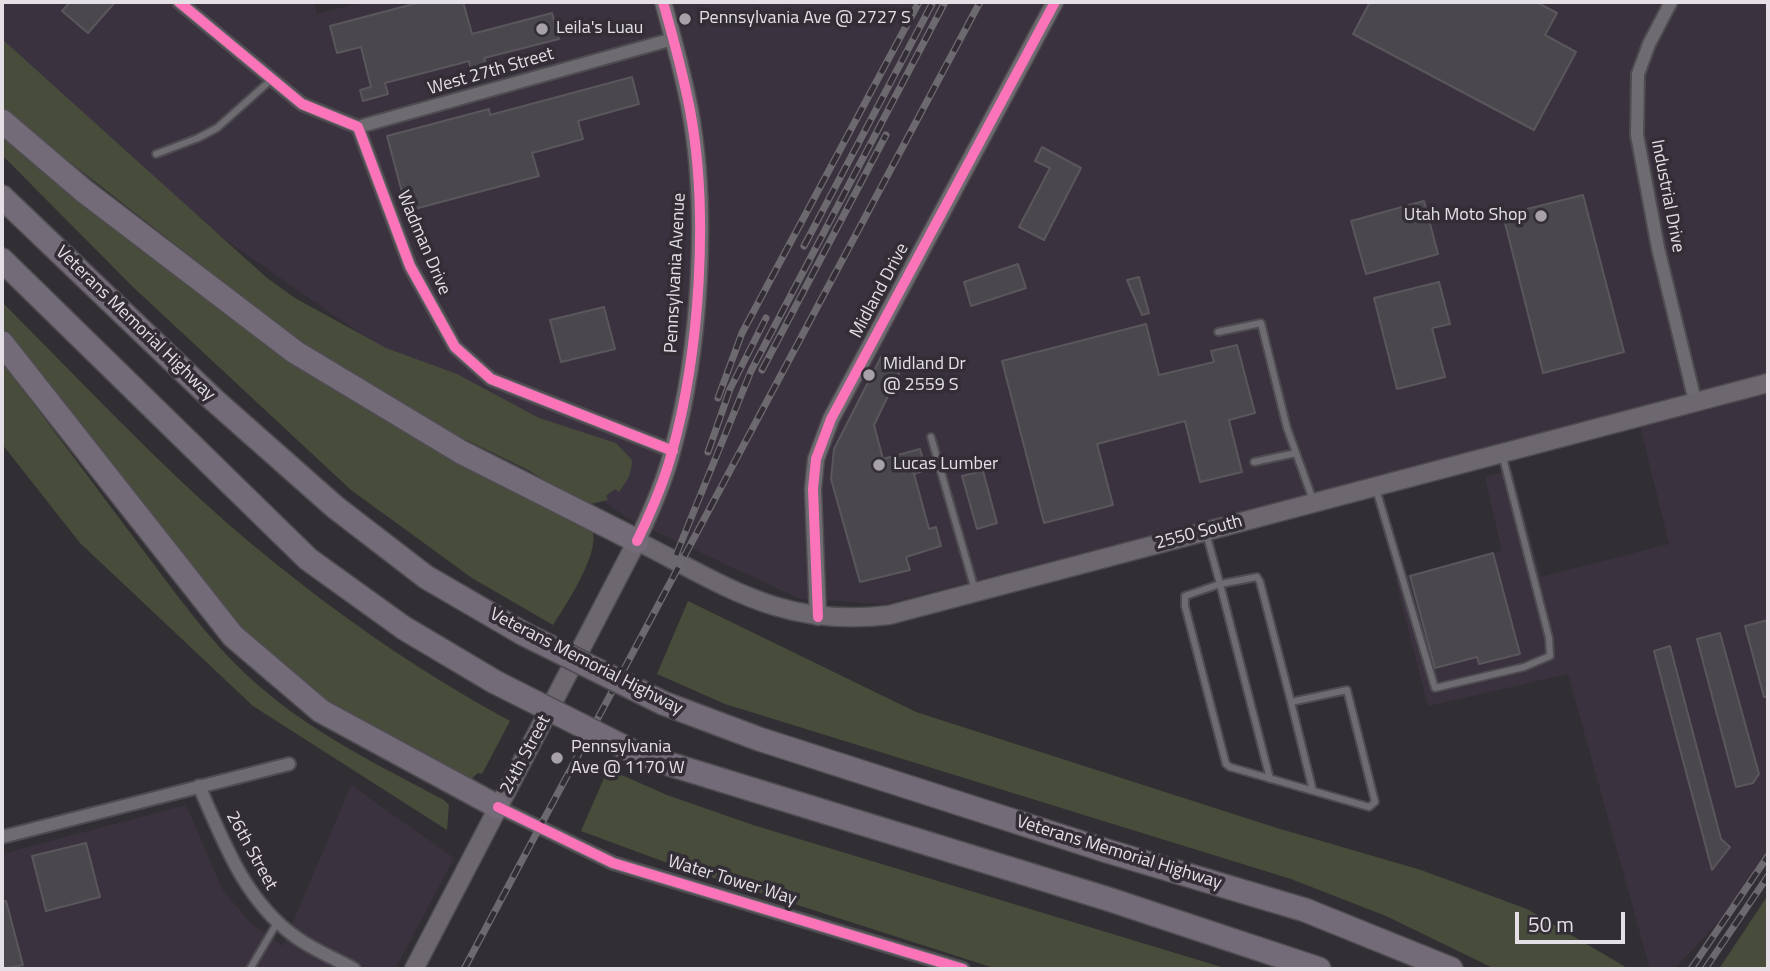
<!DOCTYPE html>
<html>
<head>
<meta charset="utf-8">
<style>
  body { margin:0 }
  #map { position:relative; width:1770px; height:971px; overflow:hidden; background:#322f34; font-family:"Titillium Web",sans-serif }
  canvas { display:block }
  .frame { position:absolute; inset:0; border:4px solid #e4e0e6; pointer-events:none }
  .scale { position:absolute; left:1515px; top:912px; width:110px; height:32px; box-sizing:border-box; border:4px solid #e4e0e6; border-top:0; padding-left:9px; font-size:21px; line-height:24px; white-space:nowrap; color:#e4e0e6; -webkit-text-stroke:5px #332d36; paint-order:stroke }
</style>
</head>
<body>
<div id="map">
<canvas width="1770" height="971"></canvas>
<div class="frame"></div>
<div class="scale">50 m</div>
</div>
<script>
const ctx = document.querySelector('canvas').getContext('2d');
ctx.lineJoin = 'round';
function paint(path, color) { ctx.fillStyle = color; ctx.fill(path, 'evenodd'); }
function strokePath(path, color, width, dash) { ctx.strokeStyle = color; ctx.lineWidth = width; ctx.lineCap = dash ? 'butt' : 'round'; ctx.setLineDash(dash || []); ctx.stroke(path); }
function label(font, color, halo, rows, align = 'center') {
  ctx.font = font + ' "Titillium Web",sans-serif'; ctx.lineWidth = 7; ctx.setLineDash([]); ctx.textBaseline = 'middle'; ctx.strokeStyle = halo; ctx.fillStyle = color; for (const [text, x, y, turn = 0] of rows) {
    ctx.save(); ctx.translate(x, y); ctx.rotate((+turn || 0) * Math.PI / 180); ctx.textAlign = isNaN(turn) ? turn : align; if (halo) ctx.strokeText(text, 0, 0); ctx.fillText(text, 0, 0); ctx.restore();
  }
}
paint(new Path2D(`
  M2,2H314L317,14L364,2H1768V859L1721,919L1674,969H1650L1568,674L1428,706L1395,578L1502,551L1485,477L1512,470L1541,577L1669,544L1636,410L884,604L800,599L629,519L234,246L2,64Z
  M351,785L454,858L395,969H2V854L186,805L222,889L250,923L283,946Z`), '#3b323f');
paint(new Path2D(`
  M2,39L267,278L295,298L386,348L457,374L539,418L616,443L632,460C632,474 627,481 619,492L615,489L606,496L608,500L591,504L579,502L528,470L444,429L308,348L2,109Z
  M2,133L301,367L354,402L463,464L592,530C601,552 566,605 553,625L472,578L351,490L133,287L2,155Z
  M2,302C80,380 157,463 241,535C325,606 414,669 510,721L482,774L478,773L469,781L342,715L259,647L235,621L2,330Z
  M2,363C52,427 100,493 149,558C182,602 217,650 259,686C314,734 380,766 444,800L449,805L447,830L253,706L80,543L2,444Z
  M688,601L916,712L1277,828L1421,870L1527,909L1629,969H1495L1386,916L1291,879L725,704L657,674Z
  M608,769L667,795L753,825L1228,969H997L673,865L581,831Z
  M1768,895V969H1719Z`), '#474c3b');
const building = new Path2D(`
  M70,2H115L88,33L62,11Z
  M421,2H463L472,34L552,13L559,39L484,58L487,67L471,71L469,61L385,83L388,94L363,101L360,90L371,87L361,47L337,53L330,26Z
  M1370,2H1536L1557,13L1545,35L1576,52L1534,130L1353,34Z
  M632,77L639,104L578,121L583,139L532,153L539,176L407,211L387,136L489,109L490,115Z
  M1042,147L1081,168L1044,240L1019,227L1050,168L1035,161Z
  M1583,195L1624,352L1543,373L1503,215Z
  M1424,201L1438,254L1366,274L1351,221Z
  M1018,264L1026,288L971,306L964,282Z
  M1139,277L1149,313L1142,315L1127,280Z
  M1439,282L1450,324L1432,328L1445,377L1397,389L1374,298Z
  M604,307L615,349L561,362L550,320Z
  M1146,324L1159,375L1214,362L1211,351L1237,345L1255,413L1229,420L1242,472L1200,482L1185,421L1097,444L1113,505L1044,523L1002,361Z
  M881,357L901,369L874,425L883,459L920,449L926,470L914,474L929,529L936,527L941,546L906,557L910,570L860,582L831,479L834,449Z
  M983,471L997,523L977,529L962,476Z
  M1493,553L1520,654L1479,664L1477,657L1435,668L1410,576Z
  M1768,620V697H1764L1745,626Z
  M1720,633L1759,774L1753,783L1736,787L1697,639Z
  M1670,646L1721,839L1730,847L1712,870L1654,651Z
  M86,843L100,897L46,911L32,856Z
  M6,901L23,965L2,969V902Z`);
paint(building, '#4a484c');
strokePath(building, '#5a575c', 2);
const service = new Path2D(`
  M156,154L198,138L217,128L272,79
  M1218,332L1261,323L1287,428L1313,500
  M931,437L975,590
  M1254,462L1296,453
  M1376,489L1435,688L1524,667L1550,656L1549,638L1502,454
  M1206,533L1220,584L1185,596V606L1226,764L1230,767L1369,807L1375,802L1347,690L1291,702L1260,582L1257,577L1220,584L1270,779
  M1291,702L1313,791
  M250,969L277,923`);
const minor = new Path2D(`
  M179,2L302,104L358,127L410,266L455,347L491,379L673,451
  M1671,2L1649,44L1638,74L1637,135L1658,248L1695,401
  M358,127L673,39
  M199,786C223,840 244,899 293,935C311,949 334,958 354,969
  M498,807L613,863L963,969
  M2,837L289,764`);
const tertiary = new Path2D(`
  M637,541C651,512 664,483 672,452C700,352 709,212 690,110C683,74 673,37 663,2
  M818,617L813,489L816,459L831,419L1055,2`);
const secondary = new Path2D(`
  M414,969L637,541C728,587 783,628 889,615L1768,383`);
const motorway = new Path2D(`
  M2,121L84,191L295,352L461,452L637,541
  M2,197L214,400L335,507L426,577L524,634
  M2,260L308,559L404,628L495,682
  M2,343L233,636L321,711L498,807
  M663,703L759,739L1107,851L1305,910L1451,969
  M640,755L1108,899L1319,969`);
strokePath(service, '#4e4c50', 10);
strokePath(minor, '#4e4c50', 16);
strokePath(tertiary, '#4e4c50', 19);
strokePath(secondary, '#4e4c50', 21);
strokePath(motorway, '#4e4c50', 26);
strokePath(service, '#6e6c70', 6);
strokePath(minor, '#6e6c70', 12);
strokePath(tertiary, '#6e6c70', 16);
strokePath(secondary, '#6d6870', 18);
strokePath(motorway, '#736b77', 23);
const rail = new Path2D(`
  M804,246L933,2
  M762,370L886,135
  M718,398L742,333L919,2
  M708,452L730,389L766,318
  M676,555L751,371L945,2
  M464,969L980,2
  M1691,969L1768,856
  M1705,969L1768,876`);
strokePath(rail, '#6d6a6f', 7);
strokePath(rail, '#332d36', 4.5, [13]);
const motorwayBridge = new Path2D(`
  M524,634L663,703
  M495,682L640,755`);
strokePath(motorwayBridge, '#4e4c50', 26, []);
strokePath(motorwayBridge, '#736b77', 23);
strokePath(new Path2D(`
  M179,2L302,104L358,127L410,266L455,347L491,379L673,451
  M637,541C651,512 664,483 672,452C700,352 709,212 690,110C683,74 673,37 663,2
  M818,617L813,489L816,459L831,419L1055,2
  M498,807L613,863L963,969`), '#fb73b8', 10);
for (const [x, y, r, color] of [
  [685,19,7,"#a6a2a8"],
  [542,29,7,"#a6a2a8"],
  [1541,216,7,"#a6a2a8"],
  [869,375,7,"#a6a2a8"],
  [879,465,7,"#a6a2a8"],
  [557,758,7,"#a6a2a8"]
]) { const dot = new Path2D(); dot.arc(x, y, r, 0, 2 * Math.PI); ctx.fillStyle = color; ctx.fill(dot); strokePath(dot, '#332d36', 2.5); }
label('18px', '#e4e0e6', '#332d36', [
  ["Pennsylvania Ave @ 2727 S",699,19],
  ["Leila's Luau",556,29],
  ["Utah Moto Shop",1527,216,"right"],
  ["Midland Dr",883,365],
  ["@ 2559 S",883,386],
  ["Lucas Lumber",893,465],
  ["Pennsylvania",571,748],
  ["Ave @ 1170 W",571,769]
], 'left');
label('18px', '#e4e0e6', '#332d36', [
  ["West 27th Street",491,72,-16],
  ["Industrial Drive",1667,196,79],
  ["Wadman Drive",423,243,67],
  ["Pennsylvania Avenue",676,273,-87],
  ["Midland Drive",880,291,-62],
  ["Veterans Memorial Highway",135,324,44],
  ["2550 South",1199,533,-15],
  ["Veterans Memorial Highway",586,662,27],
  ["24th Street",526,755,-62],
  ["26th Street",251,851,61],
  ["Veterans Memorial Highway",1119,853,17],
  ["Water Tower Way",732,881,17]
]);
</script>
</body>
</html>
